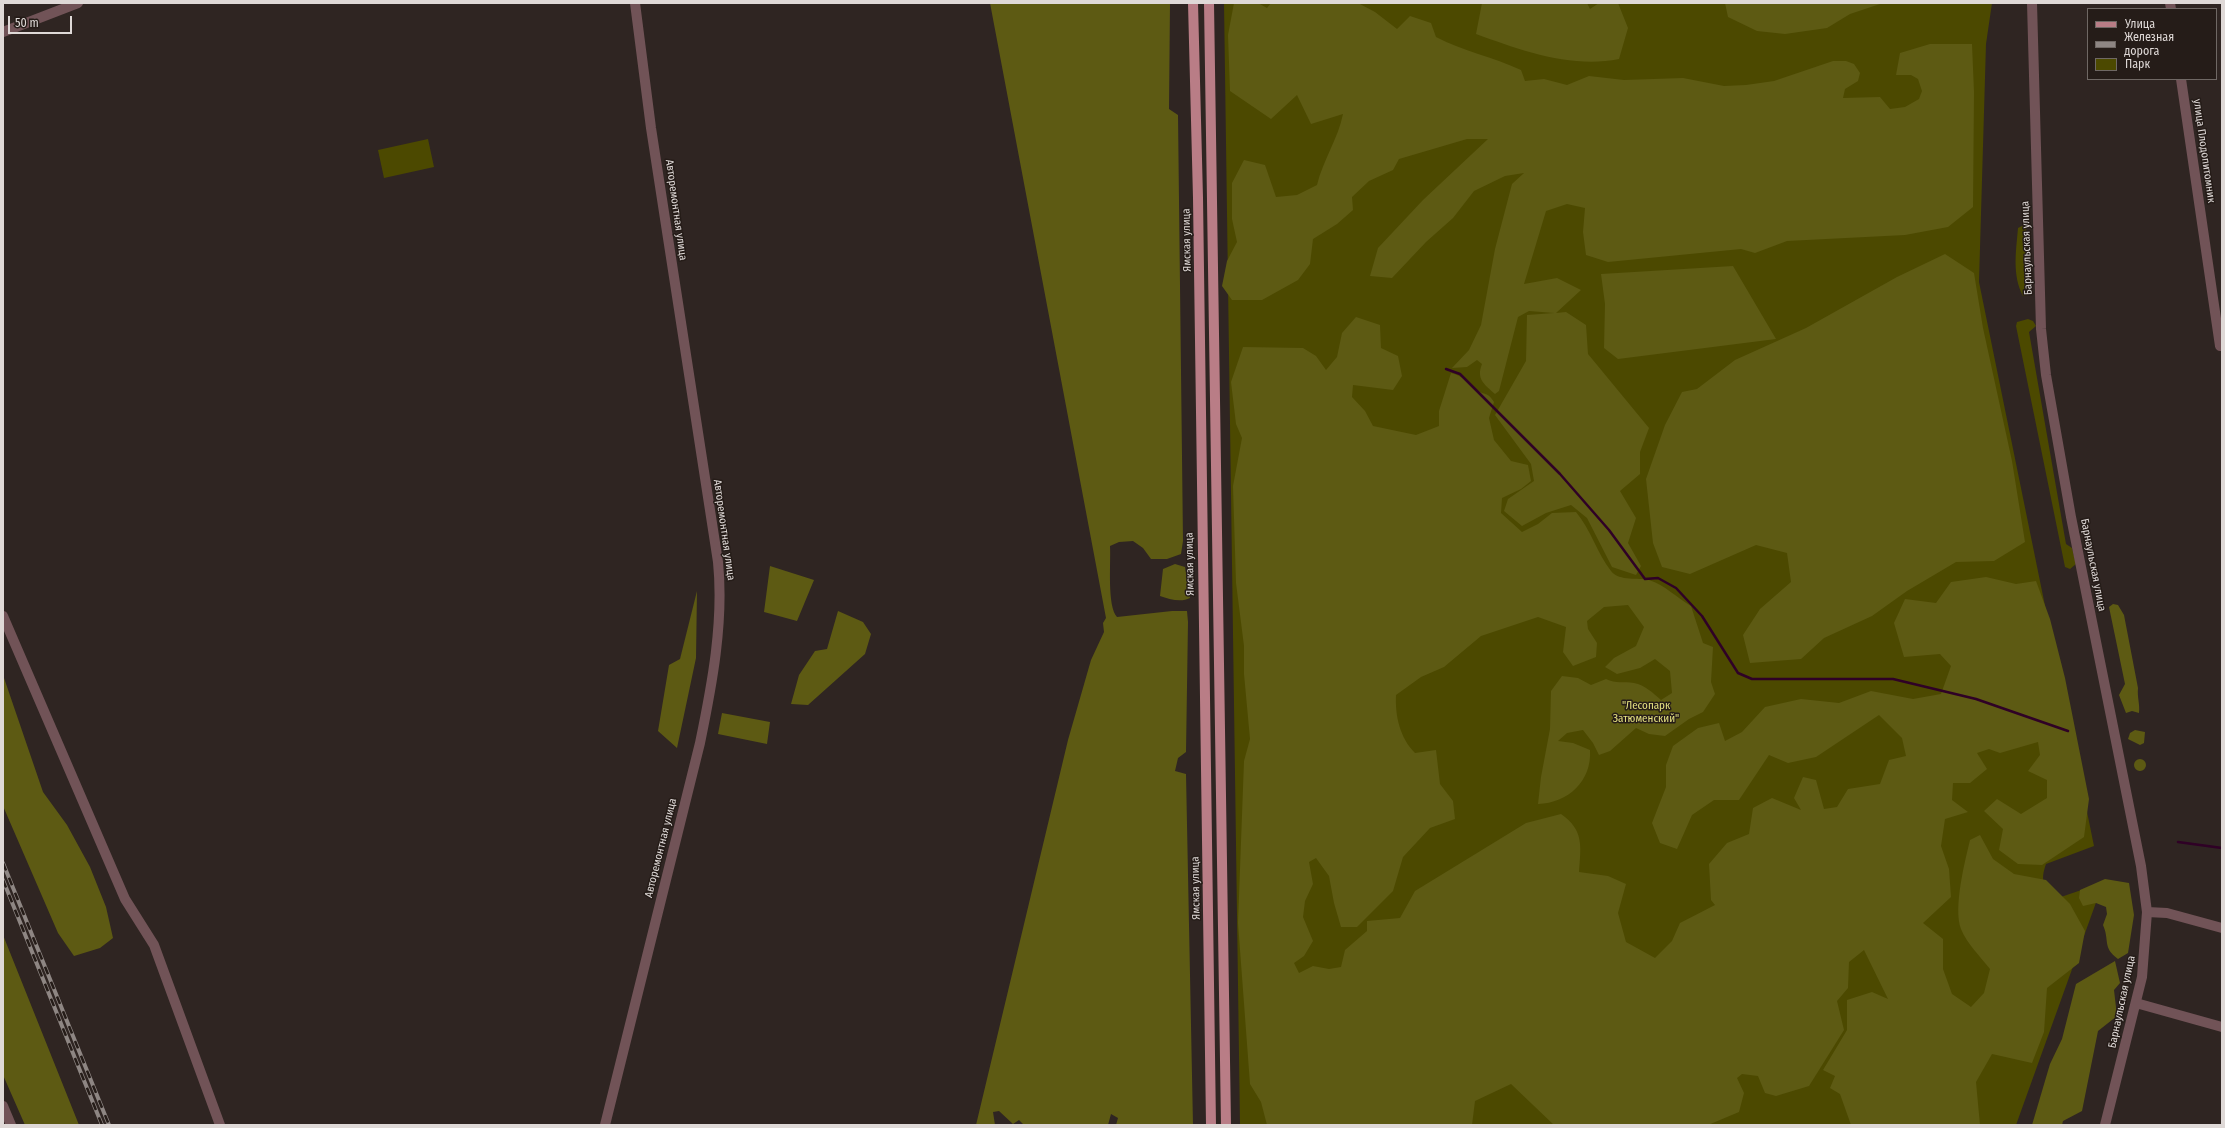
<!DOCTYPE html>
<html>
<head>
<meta charset="utf-8">
<style>
  body { margin:0 }
  #map { position:relative; width:2225px; height:1128px; overflow:hidden; background:#2f2522; font-family:"Fira Sans Condensed",sans-serif }
  canvas { display:block }
  .frame { position:absolute; inset:0; border:4px solid #dfd9d7; pointer-events:none }
  .legend { position:absolute; left:2087px; top:8px; width:130px; height:72px; box-sizing:border-box; background:#251c18; border:1px solid #6f6864; margin:0; padding:5px 7px; list-style:none; font-size:12px; color:#dfd9d7 }
  .legend li { display:flex; align-items:center; gap:8px; height:20px }
  .legend b { width:20px; border:1px solid #6f6864 }
  .scale { position:absolute; left:8px; top:16px; width:64px; height:18px; box-sizing:border-box; border:2px solid #dfd9d7; border-top:0; padding-left:5px; font-size:12px; line-height:14px; white-space:nowrap; color:#dfd9d7; -webkit-text-stroke:3px #251c18; paint-order:stroke }
</style>
</head>
<body>
<div id="map">
<canvas width="2225" height="1128"></canvas>
<div class="frame"></div>
<ul class="legend">
<li><b style="height:5px;background:#b97d86"></b>Улица</li>
<li><b style="height:5px;background:#8e8683"></b>Железная дорога</li>
<li><b style="height:11px;background:#4c4900"></b>Парк</li>
</ul>
<div class="scale">50 m</div>
</div>
<script>
const ctx = document.querySelector('canvas').getContext('2d');
ctx.lineJoin = 'round';
function paint(path, color) { ctx.fillStyle = color; ctx.fill(path, 'evenodd'); }
function strokePath(path, color, width, dash) { ctx.strokeStyle = color; ctx.lineWidth = width; ctx.lineCap = dash ? 'butt' : 'round'; ctx.setLineDash(dash || []); ctx.stroke(path); }
function label(font, color, halo, rows, align = 'center') {
  ctx.font = font + ' "Fira Sans Condensed",sans-serif'; ctx.lineWidth = 3; ctx.setLineDash([]); ctx.textBaseline = 'middle'; ctx.strokeStyle = halo; ctx.fillStyle = color; for (const [text, x, y, turn = 0] of rows) {
    ctx.save(); ctx.translate(x, y); ctx.rotate((+turn || 0) * Math.PI / 180); ctx.textAlign = isNaN(turn) ? turn : align; if (halo) ctx.strokeText(text, 0, 0); ctx.fillText(text, 0, 0); ctx.restore();
  }
}
paint(new Path2D(`
  M1224,3H1992L1986,44L1979,282L2094,846L2046,864C2040,881 2043,888 2058,898L2096,885L2098,897L2016,1125H1240Z
  M428,139L434,167L384,178L378,150Z
  M2026,224L2028,295L2023,296C2012,275 2016,252 2018,228Z
  M2028,319L2033,321L2036,326L2029,332L2066,544L2072,548L2076,564L2070,569L2065,567L2016,326L2017,322Z`), '#4c4900');
paint(new Path2D(`
  M990,3H1170L1169,109L1178,115L1183,541L1181,554L1167,559H1151L1143,548L1133,541L1119,542L1110,546C1111,563 1107,606 1117,617L1172,611H1187L1188,622L1186,752L1178,758L1175,771L1186,774L1193,1125H1116L1118,1118L1111,1114L1108,1125H1024L1019,1120L1013,1124L999,1111L993,1112L995,1125H976L1068,740L1091,660L1104,632L1103,623L1106,618Z
  M1234,3H1258L1267,8L1271,3H1358L1375,12L1397,29L1410,16L1431,23L1436,37C1463,51 1493,57 1521,70L1525,81L1544,79L1567,85L1589,76L1624,80L1683,78L1724,86L1746,85L1774,81L1833,61H1846L1854,64L1860,73L1858,81L1845,89L1843,98L1880,97L1890,109L1905,107L1919,99L1922,91L1918,79L1911,75H1896L1900,53L1930,44H1972L1974,92L1973,207L1948,227L1905,235L1787,241L1755,253L1741,249L1608,262L1586,255L1583,232L1585,208L1567,204L1546,211L1524,284L1557,278L1581,290L1556,313L1566,312L1586,325L1588,354L1649,428L1640,452V474L1620,491L1636,518L1628,543L1641,566L1636,575L1612,567L1587,518L1571,505L1546,513L1522,526L1504,511L1508,499L1534,481L1531,464L1495,415L1526,361L1527,315L1554,313L1529,311L1518,317L1499,391L1495,394C1484,384 1476,379 1482,364L1477,360L1467,367L1452,368L1469,350L1481,325L1495,249L1512,184L1524,173L1505,176L1474,191L1453,218L1426,242L1392,278L1370,276L1378,248L1423,200L1488,139H1467L1399,159L1393,170L1369,181L1352,197L1353,210L1337,224L1313,239L1310,264L1298,280L1262,300H1232L1222,286L1227,261L1237,242L1232,219V183L1244,160L1265,165L1276,197L1297,195L1317,185C1323,160 1338,139 1343,114L1311,124L1297,95L1271,119L1230,91L1228,35Z
  M1482,3H1587L1590,9L1599,3H1618L1628,28L1619,59C1572,69 1520,50 1476,34Z
  M1725,3H1883L1850,14L1827,28L1785,34L1757,31L1728,17Z
  M1945,254L1974,273L1983,328L2012,461L2025,542L1994,561L1956,562L1907,591L1872,616L1824,638L1801,659L1750,663L1743,635L1760,609L1791,582L1787,553L1756,545L1690,574L1662,567L1653,543L1646,479L1665,425L1682,392L1697,389L1735,360L1806,328L1897,277Z
  M1733,266L1776,339L1618,359L1604,348L1605,304L1601,274Z
  M1356,317L1380,325L1381,348L1398,356L1402,376L1393,390L1353,385L1352,397L1365,411L1373,426L1416,435L1439,426V411L1451,373C1463,376 1467,382 1477,390C1485,396 1487,391 1494,402L1489,418L1494,440L1511,461L1528,465L1531,481L1521,489L1502,498L1501,513L1522,532L1538,524L1552,513L1576,512C1591,530 1597,553 1611,571C1620,582 1638,577 1649,580C1665,585 1677,598 1691,606L1703,643L1713,647L1711,682L1715,694L1703,712L1689,719L1665,736L1649,734L1636,728L1610,751L1599,755L1593,743L1583,730L1567,733L1558,741L1573,743L1590,750C1592,781 1568,803 1538,804L1541,777L1550,729L1551,691L1562,676L1578,678L1591,685L1606,679C1616,684 1624,681 1634,683C1645,685 1653,693 1661,700L1672,693L1670,671L1655,659L1640,668L1617,674L1605,667L1614,658L1636,646L1644,627L1628,605L1604,607L1587,621L1588,629L1597,643L1596,657L1573,666L1563,652L1566,627L1538,617L1481,636L1444,667L1421,677L1396,695C1395,716 1400,738 1415,753L1436,750L1440,784L1453,801L1455,819L1430,828L1403,857L1393,891L1357,927H1341L1334,903L1329,876L1316,858L1309,862L1313,884L1305,901L1303,917L1313,941L1304,956L1294,963L1299,973L1313,966L1329,969L1341,967L1345,950L1367,931V921L1400,918L1415,891L1526,823L1561,814C1584,830 1581,846 1579,872L1608,876L1626,884L1618,913L1626,942L1655,958L1672,941L1680,923L1715,905L1711,900L1709,864L1727,843L1749,834L1753,808L1772,798L1801,810L1794,798L1803,777L1816,780L1824,809L1837,807L1848,789L1880,784L1889,760L1906,756L1902,738L1879,715L1816,757L1788,763L1769,755L1739,800H1714L1692,815L1677,849L1660,843L1652,823L1666,787V765L1673,746L1698,728L1719,723L1725,741L1742,732L1765,707L1801,699L1839,703L1871,691L1913,699L1941,694L1951,666L1940,654L1904,657L1894,623L1905,599L1936,603L1951,582L1986,577L2016,584L2036,581L2050,619L2065,678L2089,799L2084,837L2042,865L2018,864L1999,850L2003,829L1984,811L1997,799L2021,814L2047,798V780L2028,771L2040,755L2038,742L2000,753L1989,749L1977,753L1987,769L1970,783H1953L1952,800L1968,812L1945,819L1941,846L1949,869L1951,897L1923,923L1943,939V969L1952,994L1971,1007L1984,993L1990,969C1980,956 1967,944 1961,929C1953,908 1965,861 1970,840L1980,835L1993,859L2014,874L2046,880L2070,904L2085,931L2079,963L2047,988L2044,1032L2032,1063L1992,1054L1976,1082L1980,1125H1851L1840,1094L1830,1088L1835,1076L1823,1070L1847,1030V1000L1872,992L1888,999L1864,950L1849,962L1848,988L1837,1001L1844,1030L1809,1086L1776,1096L1765,1093L1758,1076L1742,1074L1737,1078L1744,1093L1739,1112L1708,1125H1554L1511,1084L1475,1101L1472,1125H1267L1261,1102L1250,1084L1238,923L1244,761L1250,739L1244,674V646L1236,583L1233,486L1242,438L1236,424L1231,382L1243,347L1303,348L1316,356L1326,370L1337,357L1342,333Z
  M1175,564L1185,567L1190,598C1181,603 1169,599 1160,596L1163,569Z
  M770,566L814,580L797,621L764,612Z
  M697,591L696,658L677,748L658,731L669,665L680,659Z
  M2113,604L2118,605L2124,615L2138,688C2137,697 2140,704 2139,713L2132,711L2126,713L2119,695L2125,684L2109,607Z
  M838,611L863,622L871,634L865,654L808,705L791,704L799,675L815,651L827,649Z
  M3,675L43,792L67,825L90,867L106,907L113,938L100,948L74,956L58,933L3,806Z
  M722,713L770,722L767,744L718,734Z
  M2135,730L2145,732L2144,743L2140,745L2128,739L2130,733Z
  M2134 765a6 6 0 1 1 12 0a6 6 0 1 1-12 0Z
  M2105,879L2129,883L2134,915L2128,953L2118,959C2102,947 2110,941 2103,925L2107,914L2106,907L2096,903L2083,906L2079,898L2080,890Z
  M3,935L79,1125H25L3,1075Z
  M2115,961L2120,983L2114,990L2117,1016L2098,1031L2082,1111L2063,1121L2062,1125H2032L2050,1064L2062,1039L2076,984Z`), '#5d5a13');
strokePath(new Path2D(`
  M1446,369L1460,374L1560,474L1609,530L1645,579L1658,578L1676,588L1702,616L1738,673L1752,679H1893L1976,699L2068,731
  M2178,842L2222,848`), '#2f0126', 2.5);
strokePath(new Path2D(`
  M2032,3L2041,329L2046,375L2071,517L2141,866L2147,912L2142,977L2105,1125
  M2170,3L2171,9
  M3,32L78,3
  M2181,79L2220,346
  M3,616L125,899L154,945L220,1125
  M2147,912L2167,913L2222,928
  M2136,1003L2222,1027
  M3,1106L11,1125
  M605,1125L700,743C712,685 724,622 718,562L651,128L635,3`), '#715357', 10);
strokePath(new Path2D(`
  M1193,3L1198,198L1211,1125
  M1209,3L1226,1125`), '#b97d86', 10);
const rail = new Path2D(`
  M3,863L109,1125
  M3,880L102,1125`);
strokePath(rail, '#8e8683', 4);
strokePath(rail, '#251c18', 2.5, [8]);
label('11px', '#dfd9d7', '#251c18', [
  ["улица Плодопитомник",2204,151,82],
  ["Авторемонтная улица",676,210,82],
  ["Ямская улица",1187,240,-91],
  ["Барнаульская улица",2027,248,-92],
  ["Авторемонтная улица",724,530,82],
  ["Ямская улица",1190,564,-91],
  ["Барнаульская улица",2093,565,79],
  ["Авторемонтная улица",661,848,-76],
  ["Ямская улица",1196,888,-91],
  ["Барнаульская улица",2122,1002,-78]
]);
label('11px', '#e4e080', '#251c18', [
  ["\"Лесопарк",1646,706],
  ["Затюменский\"",1646,719]
]);
</script>
</body>
</html>
